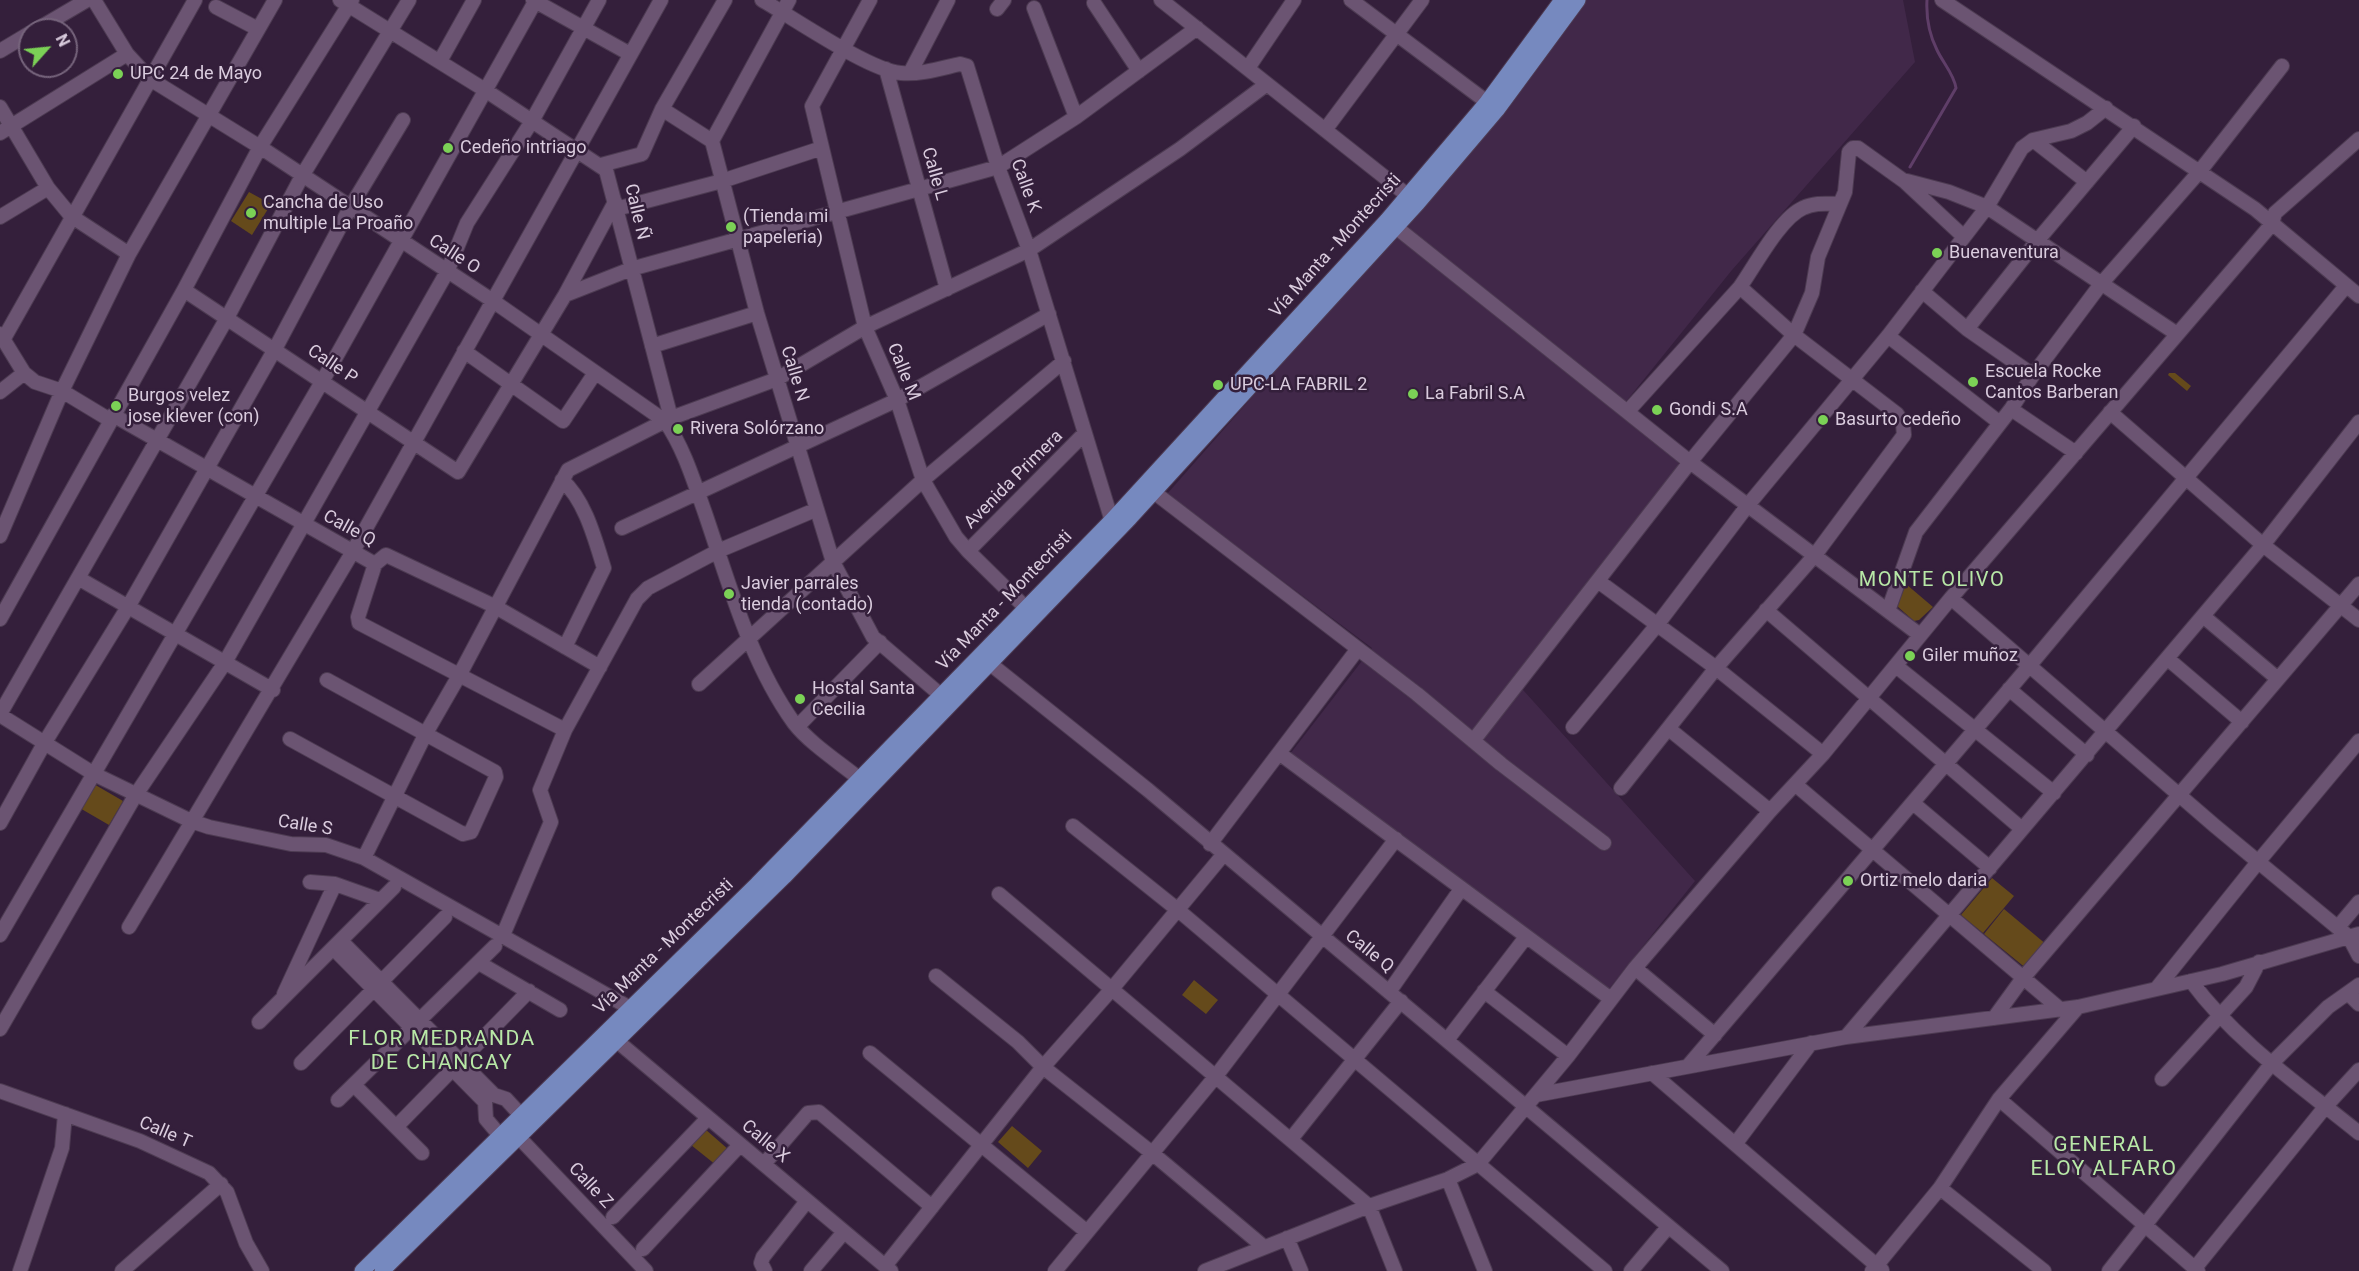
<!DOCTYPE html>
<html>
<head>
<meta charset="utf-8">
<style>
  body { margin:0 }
  #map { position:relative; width:2359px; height:1271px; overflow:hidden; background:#341f3b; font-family:Roboto,sans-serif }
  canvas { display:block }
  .north { position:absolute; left:18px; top:18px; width:60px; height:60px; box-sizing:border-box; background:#341f3b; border:2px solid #76647c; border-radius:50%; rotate:63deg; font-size:16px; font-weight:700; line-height:24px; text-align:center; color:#daccde }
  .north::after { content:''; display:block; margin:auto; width:21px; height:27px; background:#7bd156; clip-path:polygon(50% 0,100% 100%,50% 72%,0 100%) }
</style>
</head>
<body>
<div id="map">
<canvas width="2359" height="1271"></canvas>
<div class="north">N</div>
</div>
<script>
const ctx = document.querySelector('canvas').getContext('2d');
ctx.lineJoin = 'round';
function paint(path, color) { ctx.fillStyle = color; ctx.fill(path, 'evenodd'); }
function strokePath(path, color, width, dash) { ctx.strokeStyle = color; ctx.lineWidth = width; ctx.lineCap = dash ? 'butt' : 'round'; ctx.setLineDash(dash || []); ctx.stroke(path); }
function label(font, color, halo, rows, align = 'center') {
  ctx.font = font + ' Roboto,sans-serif'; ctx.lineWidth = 5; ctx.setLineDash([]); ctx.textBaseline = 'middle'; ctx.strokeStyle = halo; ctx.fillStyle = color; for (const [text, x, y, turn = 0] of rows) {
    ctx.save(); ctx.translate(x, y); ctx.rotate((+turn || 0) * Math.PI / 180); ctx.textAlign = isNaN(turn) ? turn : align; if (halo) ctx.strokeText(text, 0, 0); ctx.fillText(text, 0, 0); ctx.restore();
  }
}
paint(new Path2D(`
  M1584,0H1903L1915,62L1732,270L1620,409L1684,461L1515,681L1695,881L1608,990L1290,754L1372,648L1167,494L1405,223Z`), '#412849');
paint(new Path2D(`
  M249,192L271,204L252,235L231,221Z
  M2169,373H2175L2191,386L2187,391L2168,375Z
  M1906,584L1933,607L1919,620L1914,621L1897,606Z
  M92,783L123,801L109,825L78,807Z
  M1992,878L2014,896L1983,933L1961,915Z
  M2004,909L2047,945L2027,969L1984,934Z
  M1194,980L1218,1000L1206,1014L1182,995Z
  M1012,1126L1042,1151L1028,1168L998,1142Z
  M705,1129L729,1150L716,1165L691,1145Z`), '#654a1b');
strokePath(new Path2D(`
  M1910,167L1956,88C1954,74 1943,63 1937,50C1929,34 1926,18 1927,0`), '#5f3e68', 3);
const minor = new Path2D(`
  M94,0L127,54L150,79L260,147L493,301L665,421C684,448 694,482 705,513C729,583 750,662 794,723C811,745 845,766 867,785
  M340,0L485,90L606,170L671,418
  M533,0L630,54
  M762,0C792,17 870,71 901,73C920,75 942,68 960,64L967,66L998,167L1029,250L1114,528
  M870,0L812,106L865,327L897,400L923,480L956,537L968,551L1032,614
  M1161,0L1416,202
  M1351,0L1495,108
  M1942,0L2255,209L2359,296
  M1094,3L1139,71
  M216,7L258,29
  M1034,8L1076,117
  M997,9L1004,0
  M36,30L87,0
  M0,51L30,33
  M440,61L474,0
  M1248,68L1294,0
  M886,69L947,289
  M910,73L948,0
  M0,107L48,188L71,216L129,254
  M662,109L712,141L757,313L833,562L873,637L950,703
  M1325,130L1422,0
  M0,133L127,54
  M2033,140L2087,182
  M712,141L789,0
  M601,165L642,154L662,109L725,0
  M1907,181L1949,192L1987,207L2177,334
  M616,209L722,181L822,148
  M0,217L48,188
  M1387,220L1690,462L1920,635
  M184,290L458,472L565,295L615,202
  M1922,291L1967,329L2033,375
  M565,295L631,269L998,167L1076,117L1197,28
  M1967,329L2037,241L2134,126
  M0,334L24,373L35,382L62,391L110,420
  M1888,336L2000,423
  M3,340L195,0
  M652,346L757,313
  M464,351L563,421L595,373
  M0,392L24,373
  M2011,409L2076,453
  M1628,411L1740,287
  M2110,412L2263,545L2359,620
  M113,415L375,564
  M562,480C585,500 595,539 604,568L565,647
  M1146,486L1417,694L1501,764L1604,843
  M622,528L897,400L1049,314
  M0,536L62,391L129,254L275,0
  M968,551L1085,433
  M78,578L273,690
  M1598,581L1716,668L1823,754
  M1951,598L2215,826L2349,937L2359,956
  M1766,610L2022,829
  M1888,611L1916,532L2011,409L2033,375L2101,284L2200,171L2282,66
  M2203,616L2278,679
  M0,619L184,290L260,147L352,0
  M983,658L1148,790L1722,1271
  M2168,659L2242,722
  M1896,666L2054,793
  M699,684L923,480L1064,361
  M2009,689L2087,755
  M0,714L227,318L302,176L409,0
  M0,715L94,774L191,821L209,827L291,844L326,845L364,858L630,1008
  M798,726L880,642
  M1573,727L1657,625L1748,505L1888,336L1987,207L2022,148L2033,140L2071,131L2087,123L2106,108
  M1669,729L1770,811
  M565,730L359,623L358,617L375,564L386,555L494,606L600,667
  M290,739L463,834L471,832L496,777L495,772L327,680
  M1473,741L1690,462L1794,335L1812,293L1818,257L1845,192L1849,152L1853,148H1858L1904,181L1964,237
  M1279,753L1611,999
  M1796,785L2060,1009
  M1621,788L1716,668L1815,555L1904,435L1903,424L1897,414L1794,335L1740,287C1755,266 1780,218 1803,208C1815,202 1828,204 1840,204
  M1913,803L1990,868
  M0,823L45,742L128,607L275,349L350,208L403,120
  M1073,826L1178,910L1605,1271
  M1210,844L1357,650
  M364,858L426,733L460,674L568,470L671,418L777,379L865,327L1029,250L1180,149L1267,84
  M310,882L335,884L380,900
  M999,894L1369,1206L1395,1271
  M129,927L352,553L661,0
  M2338,927L2359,902
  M0,935L323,380L536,0
  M503,935L551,822L540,790L565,730L637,599L648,588L718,551L815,510
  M341,941L494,1095L506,1099L528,1123
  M334,949L485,1102L486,1119L507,1144
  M479,963L560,1010
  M1635,968L1715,1035
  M936,976L1018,1042L1043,1067L1152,1153L1264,1247
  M2191,981C2236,1042 2301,1086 2359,1133
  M2157,988L2258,862L2359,741
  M1484,991L1568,1056
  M1389,992L1461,889
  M2348,993L2359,1004
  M284,994L335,884
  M1994,1018L2023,978L2359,584
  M259,1022L394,887
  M0,1029L135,796L224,664L447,272L467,223L532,121L599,0
  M1846,1037L2263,545L2359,422
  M1447,1040L1526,937
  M617,1041L891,1271
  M870,1053L1087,1232
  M301,1063L445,917
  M1688,1066L2030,665L2346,286
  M1652,1073L1882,1270
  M2162,1079L2246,987L2259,962
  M354,1085L422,1153
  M0,1091L140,1141L209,1173L227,1192L246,1243L262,1271
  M1536,1095L1846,1037L2078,1007L2222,974L2359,934
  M1999,1099L2198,1271
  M338,1100L495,946
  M397,1126L529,991
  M511,1129L646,1271
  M1291,1139L1401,1001
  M1736,1143L1811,1043
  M764,1164L808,1113L819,1112L932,1207
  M1448,1179L1485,1271
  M1940,1188L2044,1271
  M613,1217L708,1118
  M1287,1238L1301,1271
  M643,1249L740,1145
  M885,1266L1043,1067L1111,990L1223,855
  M2195,1268L2326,1106L2359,1070
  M20,1271L62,1148L65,1114
  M122,1271L221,1184
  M765,1271L761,1263L763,1257L807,1201
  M811,1271L844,1232
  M1055,1271L1216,1076L1396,839
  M1205,1271L1369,1206L1448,1179L1478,1164L1568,1056L1635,968L1770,811L1823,754L1951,598L2272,224L2275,213L2359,139
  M1631,1271L1668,1227
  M1872,1271L1940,1188L1999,1099L2078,1007
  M2109,1271L2272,1063L2328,1007L2359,985`);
const major = new Path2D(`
  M362,1271L757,884L1111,521L1387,220L1487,102L1562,0
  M382,1271L784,877L1130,518L1418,203L1497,110L1578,0`);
strokePath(minor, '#4d3b52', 16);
strokePath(major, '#4d3b52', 17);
strokePath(minor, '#6b5472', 14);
strokePath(major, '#7689bf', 15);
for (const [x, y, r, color] of [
  [118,74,6,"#7bd156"],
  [448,148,6,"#7bd156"],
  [251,213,6,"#7bd156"],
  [731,227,6,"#7bd156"],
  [1937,253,6,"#7bd156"],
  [1973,382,6,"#7bd156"],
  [1218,385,6,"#7bd156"],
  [1413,394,6,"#7bd156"],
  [116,406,6,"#7bd156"],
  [1657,410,6,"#7bd156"],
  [1823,420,6,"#7bd156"],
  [678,429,6,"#7bd156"],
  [729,594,6,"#7bd156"],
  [1910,656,6,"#7bd156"],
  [800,699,6,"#7bd156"],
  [1848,881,6,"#7bd156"]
]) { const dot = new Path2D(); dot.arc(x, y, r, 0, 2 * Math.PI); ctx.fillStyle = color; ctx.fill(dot); strokePath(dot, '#341f3b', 2); }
label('18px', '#daccde', '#341f3b', [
  ["UPC 24 de Mayo",130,74],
  ["Cedeño intriago",460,148],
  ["Cancha de Uso",263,203],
  ["multiple La Proaño",263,224],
  ["(Tienda mi",743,217],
  ["papeleria)",743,238],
  ["Buenaventura",1949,253],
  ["Escuela Rocke",1985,372],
  ["Cantos Barberan",1985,393],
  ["UPC-LA FABRIL 2",1230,385],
  ["La Fabril S.A",1425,394],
  ["Burgos velez",128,396],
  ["jose klever (con)",128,417],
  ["Gondi S.A",1669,410],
  ["Basurto cedeño",1835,420],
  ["Rivera Solórzano",690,429],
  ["Javier parrales",741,584],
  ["tienda (contado)",741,605],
  ["Giler muñoz",1922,656],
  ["Hostal Santa",812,689],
  ["Cecilia",812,710],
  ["Ortiz melo daria",1860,881]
], 'left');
label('18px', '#daccde', '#341f3b', [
  ["Calle L",934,174,74],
  ["Calle K",1025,186,70],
  ["Calle Ñ",636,212,77],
  ["Vía Manta - Montecristi",1336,246,-48],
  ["Calle O",454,255,33],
  ["Calle P",332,365,34],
  ["Calle M",903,372,68],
  ["Calle N",794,374,73],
  ["Avenida Primera",1014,480,-45],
  ["Calle Q",349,529,29],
  ["Vía Manta - Montecristi",1005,601,-46],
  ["Calle S",305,826,9],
  ["Vía Manta - Montecristi",664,947,-44],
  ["Calle Q",1369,952,39],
  ["Calle T",165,1133,23],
  ["Calle X",765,1142,40],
  ["Calle Z",590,1186,47]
]);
ctx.letterSpacing = '1.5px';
label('20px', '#b8e8a7', '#341f3b', [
  ["MONTE OLIVO",1932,581]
]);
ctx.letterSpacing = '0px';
ctx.letterSpacing = '1.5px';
label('21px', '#b8e8a7', '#341f3b', [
  ["FLOR MEDRANDA",442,1040],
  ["DE CHANCAY",442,1064],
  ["GENERAL",2104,1146],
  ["ELOY ALFARO",2104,1170]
]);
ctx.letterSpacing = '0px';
</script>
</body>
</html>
